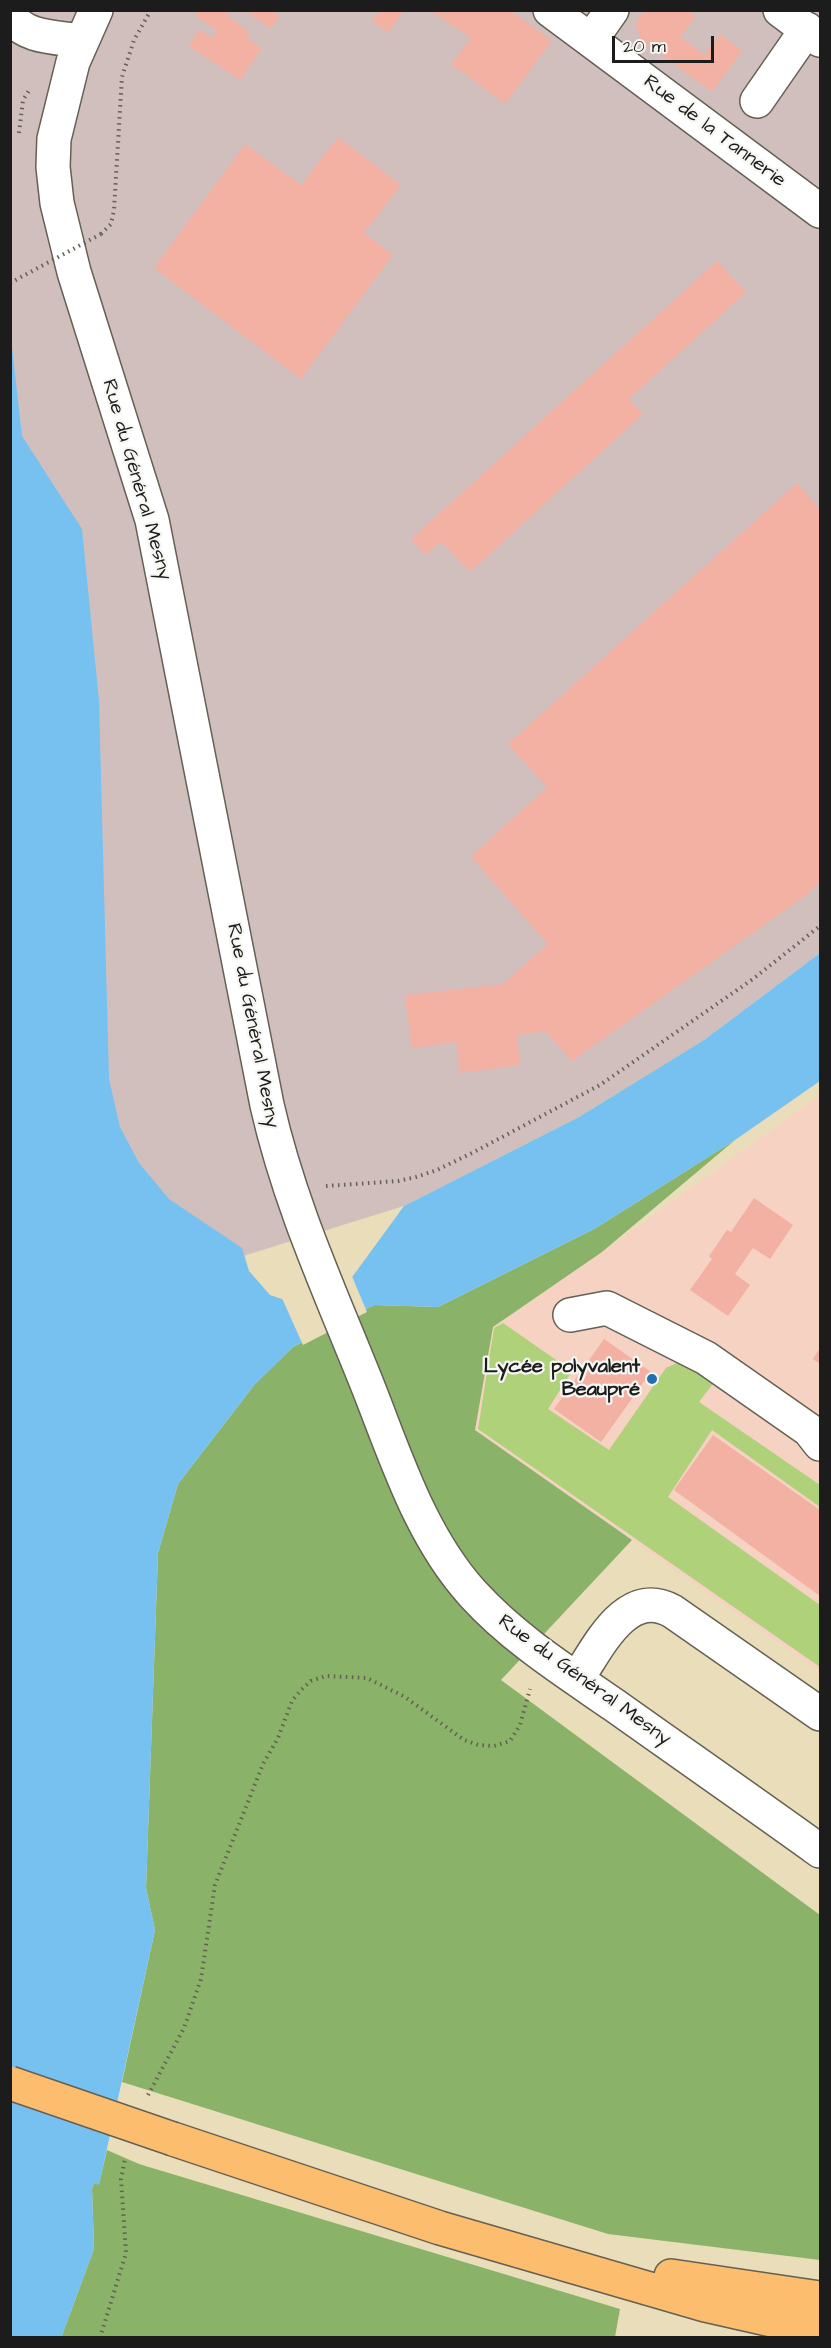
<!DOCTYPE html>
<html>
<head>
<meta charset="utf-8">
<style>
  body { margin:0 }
  #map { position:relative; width:831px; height:2348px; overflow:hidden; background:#eadeba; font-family:"Architects Daughter",sans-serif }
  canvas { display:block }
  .frame { position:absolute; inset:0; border:12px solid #1c1c1c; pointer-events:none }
  .scale { position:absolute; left:612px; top:36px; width:102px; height:27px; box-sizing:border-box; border:3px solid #1c1c1c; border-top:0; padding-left:8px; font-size:18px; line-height:21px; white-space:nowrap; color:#1c1c1c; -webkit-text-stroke:4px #f6f6f2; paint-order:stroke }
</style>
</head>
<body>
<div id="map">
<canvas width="831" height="2348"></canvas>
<div class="frame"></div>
<div class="scale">20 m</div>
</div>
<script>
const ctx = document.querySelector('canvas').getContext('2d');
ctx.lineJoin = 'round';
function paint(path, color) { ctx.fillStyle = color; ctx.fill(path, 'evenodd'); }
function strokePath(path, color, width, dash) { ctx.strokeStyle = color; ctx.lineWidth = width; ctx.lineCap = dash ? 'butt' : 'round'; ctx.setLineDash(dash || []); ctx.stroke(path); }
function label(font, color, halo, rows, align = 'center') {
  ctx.font = font + ' "Architects Daughter",sans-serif'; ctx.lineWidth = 4.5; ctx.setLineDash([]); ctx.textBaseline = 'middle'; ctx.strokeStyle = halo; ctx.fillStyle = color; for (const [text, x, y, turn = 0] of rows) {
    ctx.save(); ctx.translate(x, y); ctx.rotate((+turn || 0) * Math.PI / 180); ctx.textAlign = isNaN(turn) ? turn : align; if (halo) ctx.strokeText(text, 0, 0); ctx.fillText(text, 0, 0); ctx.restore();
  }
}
paint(new Path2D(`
  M820,1095V1672L475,1430L493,1327L602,1252Z`), '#f6d2c3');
paint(new Path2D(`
  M11,11H820V953L704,1040L579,1117L404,1206L121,1294L11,1386Z`), '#d1bfbd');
paint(new Path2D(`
  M503,1323L572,1371L548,1409L609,1450L666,1368L681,1361L715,1381L699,1402L820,1485V1507L712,1430L668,1497L820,1605V1667L478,1429L494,1328Z`), '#aed179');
paint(new Path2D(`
  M735,1140L602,1252L493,1327L475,1430L632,1540L501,1680L820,1915V2260L608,2234L122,2082L155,1930L146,1888L158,1553L178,1484L255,1384L293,1347L374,1305L438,1307L596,1228Z
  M107,2150L139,2164L620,2309L615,2337L61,2338L94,2249L92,2189L94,2183L99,2184Z`), '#8ab369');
paint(new Path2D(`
  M10,330L22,436L82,529L99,701L109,1079L120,1127L139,1163L169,1199L242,1248L249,1271L270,1295L291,1302L323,1299L350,1280L404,1206L579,1117L704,1040L820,953V1081L735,1140L596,1228L438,1307L374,1305L293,1347L255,1384L178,1484L158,1553L146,1888L155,1930L99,2185L94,2183L92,2189L94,2249L61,2338L10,2337Z`), '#76c1ef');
paint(new Path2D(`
  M351,1274L367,1312L303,1345L281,1296L291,1299L322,1296Z`), '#eadeba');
paint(new Path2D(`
  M197,10H231L227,16L250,32L247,38L262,48L240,80L189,46L199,30L212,38L217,31L195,15Z
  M245,10H273L280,16L270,29Z
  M380,10L392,11L404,10L388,33L372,21Z
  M429,10H510L552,41L505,104L451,64L471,38Z
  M645,10H689L696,16L680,37L705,55L720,34L742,51L712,92L640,39L636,22Z
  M338,137L401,185L364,233L393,255L301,379L154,268L245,144L301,185Z
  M717,261L746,292L629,399L643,414L470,572L441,542L425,555L411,539Z
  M797,483L820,509V882L809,893L572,1061L545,1031L517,1035L520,1065L460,1073L456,1042L412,1048L405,995L503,984L548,944L471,857L547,787L508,744Z
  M754,1198L793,1225L770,1259L753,1248L735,1274L750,1285L728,1316L690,1290L712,1259L709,1256L727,1230L731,1232Z
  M604,1339L651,1372L601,1442L554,1409Z
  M820,1348V1364L813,1359Z
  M713,1435L820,1510V1596L674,1490Z`), '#f2b1a3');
const minor = new Path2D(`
  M96,10L73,62L54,139L53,167L57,203L74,272L152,520L267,1105C289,1202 328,1287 365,1379C394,1451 419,1535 473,1594C514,1639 565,1671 614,1705C683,1754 752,1802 820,1851
  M550,10L820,211
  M780,10L820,40
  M10,15C24,39 57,37 82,41
  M591,40L612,10
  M757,101L807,29
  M570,1315L607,1308L706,1358L809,1430L820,1444
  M577,1679C598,1648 626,1586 672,1611L820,1714`);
const major = new Path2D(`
  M173,2139L440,2228L705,2305L820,2331
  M671,2276L820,2298`);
strokePath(minor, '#646053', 36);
strokePath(major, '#646053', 36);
strokePath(new Path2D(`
  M19,133L23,100L30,89
  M101,234L111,224L114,210L122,77L134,40L151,10
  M326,1186L398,1181L416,1177L437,1170L474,1152L600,1085L753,979L820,926
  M148,2095L184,2028L201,1979L215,1885L263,1764L278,1738L292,1701L301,1690L311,1681L326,1676L367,1678L405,1697L464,1740L478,1745L494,1746L510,1741L520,1725L530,1689
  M100,2338L126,2253L121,2179L125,2159`), '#646053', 4, [1.5, 4.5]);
strokePath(minor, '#fff', 33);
strokePath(major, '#fcbd6f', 33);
const majorBridge = new Path2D(`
  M10,2083L173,2139`);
strokePath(majorBridge, '#646053', 36, []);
strokePath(new Path2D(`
  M10,283L101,234`), '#646053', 4, [1.5, 4.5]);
strokePath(majorBridge, '#fcbd6f', 33);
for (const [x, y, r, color] of [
  [652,1379,6,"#1f6fb2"]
]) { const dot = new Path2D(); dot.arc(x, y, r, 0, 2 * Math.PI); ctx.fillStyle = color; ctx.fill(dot); strokePath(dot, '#f6f6f2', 2); }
label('20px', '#1c1c1c', '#f6f6f2', [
  ["Rue de la Tannerie",714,132,37],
  ["Rue du Général Mesny",136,480,74],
  ["Rue du Général Mesny",252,1026,79],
  ["Rue du Général Mesny",584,1681,36]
]);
label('bold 20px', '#1c1c1c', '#f6f6f2', [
  ["Lycée polyvalent",640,1368],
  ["Beaupré",640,1391]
], 'right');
</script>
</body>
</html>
